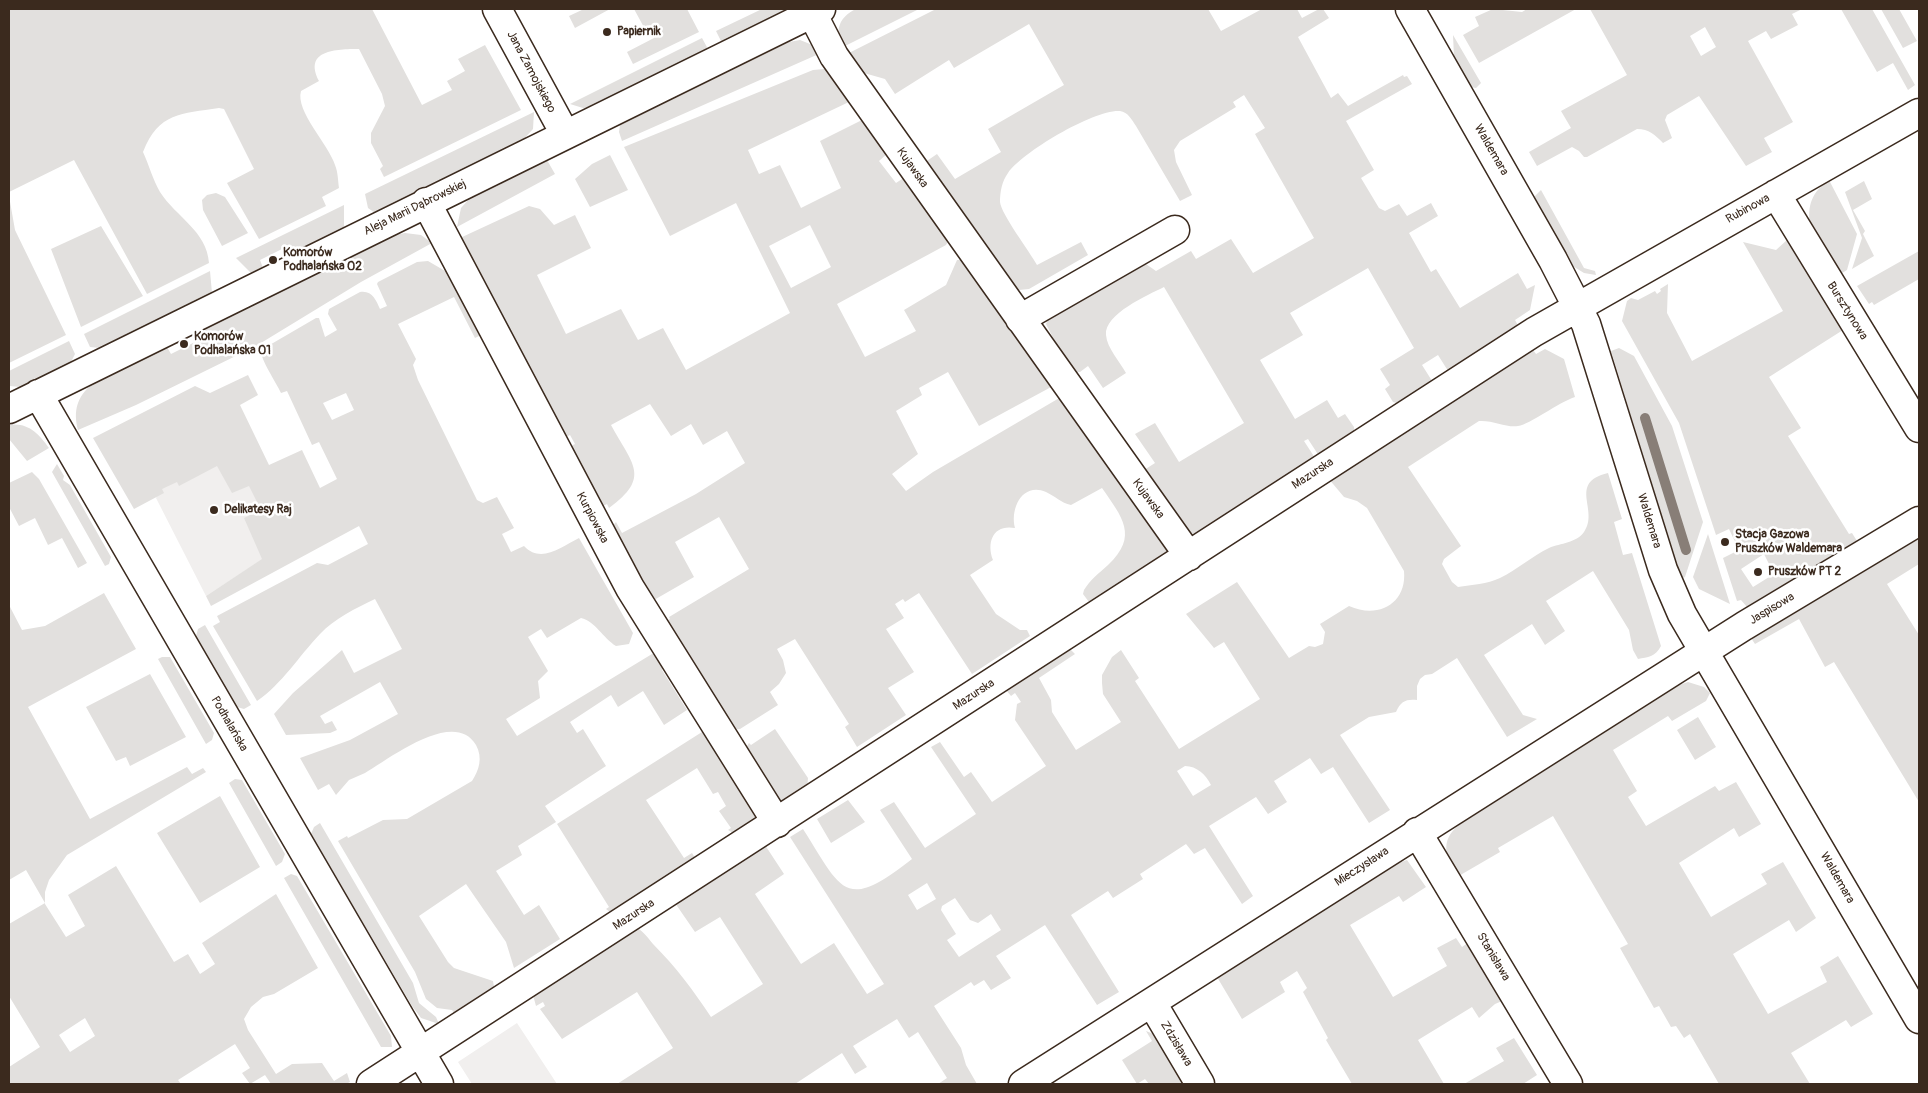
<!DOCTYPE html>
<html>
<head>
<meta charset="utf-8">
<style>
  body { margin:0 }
  #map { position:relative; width:1928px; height:1093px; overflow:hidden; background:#fff; font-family:Pangolin,sans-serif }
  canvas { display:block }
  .frame { position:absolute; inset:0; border:10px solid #3b2a1e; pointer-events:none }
</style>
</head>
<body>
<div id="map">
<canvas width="1928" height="1093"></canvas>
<div class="frame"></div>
</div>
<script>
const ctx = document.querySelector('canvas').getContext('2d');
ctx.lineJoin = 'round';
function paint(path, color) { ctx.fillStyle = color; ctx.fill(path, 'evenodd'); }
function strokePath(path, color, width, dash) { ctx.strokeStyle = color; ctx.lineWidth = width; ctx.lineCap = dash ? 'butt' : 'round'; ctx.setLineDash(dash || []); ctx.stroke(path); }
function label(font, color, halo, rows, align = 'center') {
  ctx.font = font + ' Pangolin,sans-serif'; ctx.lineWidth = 5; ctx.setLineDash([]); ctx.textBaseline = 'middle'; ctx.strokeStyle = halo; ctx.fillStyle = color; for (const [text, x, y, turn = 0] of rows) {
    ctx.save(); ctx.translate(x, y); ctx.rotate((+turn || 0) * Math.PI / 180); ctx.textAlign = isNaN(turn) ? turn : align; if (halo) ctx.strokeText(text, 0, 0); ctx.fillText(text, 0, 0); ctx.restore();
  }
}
paint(new Path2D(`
  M210,394L286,548L263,559L206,596L156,498Z
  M517,1023L557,1084H472L458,1062Z`), '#f1efee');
paint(new Path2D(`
  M9,9H372L422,105L452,90L447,81L465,71L458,59L485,45L521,110L384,177L380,169L383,166L371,143V133L385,106L382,94L359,49C336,49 303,50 319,81L301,91C295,111 329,145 335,165C338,172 338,181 339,188L322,197L326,206L259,239L227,183L254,169L224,109L219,108C181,114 159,112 143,152C149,165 153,180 160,192C176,217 207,231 209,263L147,294L74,160L9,192Z
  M584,9H610L575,28L569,16Z
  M634,9H687L699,32L633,64L627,52L654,38L649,29L646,31Z
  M762,9H791L722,43L716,31Z
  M856,9H919L841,48C835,30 839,17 856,9Z
  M936,9H1208L1221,31L1262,9H1297L1302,18L1319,9H1323L1329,18L1298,37L1331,98L1338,93L1348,106L1403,75L1404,77L1407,76L1412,84L1346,121L1374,170L1361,178L1379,208L1385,211L1399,204L1407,216L1431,203L1438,216L1409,233L1431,272L1436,269L1460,308L1518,273L1527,289L1535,285L1530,310L1515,320L1520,329L1450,374L1438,355L1422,365L1434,384L1400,404L1393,402L1385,389L1390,385L1380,369L1414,348L1368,268L1290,313L1303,335L1260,360L1295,419L1327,400L1338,418L1345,414L1354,427V433L1319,456L1308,439L1304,441L1315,458L1197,534L1188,533L1141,472L1155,463L1135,434L1155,423L1179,462L1244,423L1164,287C1148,295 1104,314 1106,335C1107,348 1120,362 1126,373L1103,388L1088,366L1080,372L1071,373L1046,324L1049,317L1143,262L1156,271L1191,251L1196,259L1231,239L1253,273L1314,238L1255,134L1265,128L1244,95L1233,102L1236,107L1180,141L1174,150L1176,162L1192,195L1180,201L1136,126C1132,120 1128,112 1120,111C1095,109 1022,152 1008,173C1002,181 1000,192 1000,202C1001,214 1030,252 1037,265L1081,242L1088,255L1029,289L1009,291L921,165L937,154L955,179L1001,152L988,129L1064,85L1029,24L954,68L949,60L895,94L885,79L864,73L845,55Z
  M1493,9L1522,12L1527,9H1576L1479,63L1463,35L1479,26L1475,17Z
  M1590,9H1802L1792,14L1798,25L1771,39L1766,31L1748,41L1793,122L1764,138L1772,152L1746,166L1699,96L1667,115L1665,120L1672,138L1663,143C1655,135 1649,129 1637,129L1587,157H1584L1579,151L1572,147L1537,166L1529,152L1571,128L1561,111L1627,75ZM1705,27L1716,47L1701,56L1690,36Z
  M1841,9H1872L1915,85L1908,90L1893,63L1877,72Z
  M1881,9H1899L1917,41L1903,48Z
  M1453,35L1481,83L1476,88L1471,87L1454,57Z
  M702,38L708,49L592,107L583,108L570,104Z
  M800,40L815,46L821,53L622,141L619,132L620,125L789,42Z
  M824,69L831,70L851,101L748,150L759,174L780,165L801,208L841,188L820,141L864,119L888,153L879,161L896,183L905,177L949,239L946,245L837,304L865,357L916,331L904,310L946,285L957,260H963L1053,386L979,426L948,372L919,388L922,395L896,411L918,454L892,474L906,491L933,472L1061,397L1168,545L1166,556L1092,606L1083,594L1084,590C1090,580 1099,573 1108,565C1139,536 1122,517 1102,488L1071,505C1061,503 1055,496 1046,492C1022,482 1010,509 1015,528C994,524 986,541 993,560L970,575L996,614L1020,630H1027L1030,636L972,674L919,593L905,602L903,599L895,604L904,618L886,629L914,672L888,688L906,715L857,747L845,727L849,724L795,639L777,649L783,660L786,673L779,684L770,692L778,705L740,729L730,730L666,621L670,619L669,617L749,569L719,517L675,542L694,577L654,600L649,599L610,529L616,522L622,533L696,494L745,463L727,431L703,445L691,424L671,436L650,404L611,425C632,464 652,477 609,508L607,504L603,506L580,464L575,463L567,448L575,444L570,435L562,439L460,238L529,206L540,209L554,225L575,215L591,248L537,275L566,334L621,309L638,340L663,328L686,370L790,313L736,203L670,236L624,147L813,70ZM810,225L831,267L791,288L769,246Z
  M534,112L533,129L523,140L375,213L368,208L365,194Z
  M610,155L628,190L590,207L575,179L592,164Z
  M547,160L555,174L457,227L461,208L470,198Z
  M1829,180L1857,234L1847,270L1839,275L1810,226C1807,205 1812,192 1829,180Z
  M1864,181L1872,199L1853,210L1865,231L1863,234L1874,256L1852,269L1862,238L1845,192Z
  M1541,190L1584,268L1595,271L1596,275L1584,273L1571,265L1533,198Z
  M216,193L225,197L248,233L222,246L203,210L202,200L207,195Z
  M9,196L15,230L66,335L9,363Z
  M344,205V228L288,256L284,248L260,260L263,268L252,274L236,258Z
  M101,226L143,296L81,327L51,249Z
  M405,233L421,235L432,243L361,282L256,346L136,405L78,430C73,411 77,397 92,384L167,347L171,354L195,342L192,335L395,235Z
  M1787,240L1843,330L1769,377L1801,428L1788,436L1849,534L1852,533L1857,541L1747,607L1741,600L1737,601L1723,558L1739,550L1729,529L1716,535L1679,423L1622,321L1627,301L1631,298L1638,300L1655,291L1657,294L1661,291L1660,289L1668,284L1667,313L1692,361L1783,311L1743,242L1776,250ZM1764,554L1774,574L1753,587L1741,569Z
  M1919,251V279L1874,305L1872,302L1869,304L1857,286Z
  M428,261L452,275L483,334L475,338L454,297L398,324L416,359L413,365L418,380L477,500L483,503L497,497L514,528L502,534L511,552L524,546C541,564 561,547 579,538L633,633L629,644L616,646C603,638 595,621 581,618L547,638L541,629L528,637L548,671L538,681L540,698L506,719L517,736L652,654L657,655L664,665L662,670L687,710L664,725L643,691L618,707L611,695L570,722L577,733L583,729L606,766L545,806L556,822L518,846L522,855L496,871L524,915L539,905L560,939L514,968L506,942L466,884L419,916L448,962L454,968L493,981L495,992L456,1016L452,1010L437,1008L426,999L415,972L338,841L347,836L348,838L383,820L407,819L472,781C479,770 483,758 476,745C454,708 389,759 365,773L349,780L336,795L329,784L318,790L300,758L350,740L398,714L380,682L320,716L325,724L332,721L337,730L330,733L286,735L274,714L293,693L342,650L354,673L402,649L375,599C356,608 334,619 320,634C299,656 282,684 257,701L213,626L220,622L217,616L317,563L328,565L368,544L359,526L211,606L206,596L262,559L244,518L261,510L249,486L232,493L217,466L179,486L177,482L162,489L164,493L134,509L93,438L195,386L210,393L248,375L258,395L240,405L269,465L302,450L320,488L337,479L319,442L312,445L287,391L281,393C276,382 260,359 261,350L316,318H319L325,337L337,330L328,314L329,309L360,292C372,290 376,300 380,309L387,306L377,284L378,282L417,262ZM346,393L354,410L332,420L323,403Z
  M210,271L212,293L100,348L90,347L84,334Z
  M69,341L75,354L71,362L20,387L10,386L9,371Z
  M1531,347L1536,354L1545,349L1564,359L1575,397C1557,403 1531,424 1518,426C1507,428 1493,420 1479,421L1408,467L1461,546L1444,559L1442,564L1452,582L1458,587C1472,585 1487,584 1500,578C1517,570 1532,556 1549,548C1561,543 1576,543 1584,532C1600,510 1567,483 1608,473L1622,519L1614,522L1623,555L1632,553L1661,646C1655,657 1648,657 1638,659L1633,650L1629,630L1593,571L1546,601L1565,631L1545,645L1532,624L1484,655L1523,715L1537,719L1507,737L1457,658L1432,674L1425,675L1420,679L1417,686V700C1406,699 1401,701 1396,712L1369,717L1340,735L1390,810L1369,823L1333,767L1321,774L1310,758L1274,781L1287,802L1268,814L1256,797L1209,826L1253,896L1242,904L1205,848L1194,854L1186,844L1140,874L1143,879L1113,898L1108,891L1071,915L1119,992L1097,1005L1045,925L996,956L1011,978L991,990L984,980L974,986L971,982L934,1006L961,1048L966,1065L977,1084H938L947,1078L918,1032L909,1038L897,1019L853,1046L867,1067L855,1074L842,1053L795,1084H617L673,1048L637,992L562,1039L540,1009L545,1006L543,1002L536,1006L533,995L637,928C644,932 648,938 653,944C676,967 693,990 711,1017L763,984L720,917L695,932L675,903L765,845L784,874L755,894L801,964L834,943L867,994L884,984L790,837L803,829C842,890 844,913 912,859L880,810L894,802L925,848L976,814L931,747L940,742L964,777L971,772L992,802L1046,766L1015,720L1017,704L1021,702L1015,693L1011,696L1006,690L1069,648L1075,654L1039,678L1051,700L1052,712L1076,750L1121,722L1103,694L1102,683V675L1112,657L1121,650L1139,678L1135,681L1179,749L1260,699L1224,642L1214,648L1186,614L1237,582L1289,658L1309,646L1315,647L1323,644L1325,632L1320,624L1349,606C1378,619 1407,604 1404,571L1367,508L1357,501L1344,497L1328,478ZM1185,766C1197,766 1206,775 1211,785L1193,796L1177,771ZM927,883L936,899L917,910L908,895ZM955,898L970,920L978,923L991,914L1001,930L959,957L947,940L956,934L941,910L942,906Z
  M1619,348L1634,356L1672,426L1703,522L1685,577L1681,579L1611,351Z
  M9,425C28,422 39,434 49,448L27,461L9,439Z
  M57,464L64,476L63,480L70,485L111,557L109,564L105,566L52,472Z
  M32,472L39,479L87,563L78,568L62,538L48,545L35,518L19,526L9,507V483Z
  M1708,534L1730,604L1699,589L1693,577Z
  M1919,539V564L1887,584L1919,635V802L1834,662L1825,667L1799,619L1755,644L1751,638Z
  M104,593L136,649L28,707L90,819L187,767L192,774L203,768L206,772L67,855L49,880L45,892V904L66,937L85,926L68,895L116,866L174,962L188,954L200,974L215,964L202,943L276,894L318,968L274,994L263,997L251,1007L244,1019L248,1030L276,1074L292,1064L322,1063L334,1081L347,1073L350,1082L346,1084H271L265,1075L250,1084L242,1073L250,1068L235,1044L178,1080L181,1084H9V1067L40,1047L9,996V924L45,903L26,870L9,880V605L22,630L45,626ZM85,1018L95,1036L70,1052L59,1035Z
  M205,625L251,705L244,709L237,707L196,636L198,629Z
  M162,657H170L214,733L212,740L206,744L158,659Z
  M150,674L186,737L130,766L126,757L116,761L86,707Z
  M1688,682L1704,687L1710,693L1706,701L1672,721L1668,716L1613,750L1637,791L1628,797L1646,826L1715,786L1719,791L1736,782L1761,824L1739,837L1734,828L1679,863L1711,917L1767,884L1761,874L1783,862L1816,918L1796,932L1789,920L1733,954L1768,1014L1827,982L1820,967L1838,956L1873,1014L1851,1027L1846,1020L1791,1053L1810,1084H1719L1690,1034L1684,1038L1676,1026L1671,1027L1659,1006L1654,1008L1620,948L1628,944L1553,816L1498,848L1500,852L1457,877C1446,858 1439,841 1459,825L1679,685Z
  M1698,717L1716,747L1695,760L1677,730Z
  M775,729L808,778L807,789L786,801L776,799L744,751L749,743L751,745Z
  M702,732L707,733L756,813L753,823L737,835L728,830L731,828L719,811L726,806L718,792L713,794L697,768L646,800L684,858L692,853L697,861L614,915L606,909L609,907L557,824Z
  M235,779L242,780L285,854L282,862L276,866L229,783Z
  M220,796L260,867L200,903L157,833Z
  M848,800L865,822L831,843L817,819Z
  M320,823L413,983L419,1003L436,1017L439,1024L421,1018L412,1006L311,834L314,827Z
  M1407,860L1426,887L1403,902L1399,896L1350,925L1393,997L1447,966L1437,948L1456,938L1462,947L1472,940L1507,999L1495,1004L1479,1018L1472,1007L1418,1040L1444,1084H1352L1326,1040L1328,1038L1303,992L1307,988L1297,971L1280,982L1285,992L1242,1019L1217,977L1393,865Z
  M291,874L297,876L391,1036L392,1047H381L284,878Z
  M1146,1031L1156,1035L1189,1084H1149L1145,1079L1137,1084L1122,1060L1152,1041Z
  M1514,1038L1537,1075L1523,1084H1464L1504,1061L1496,1048Z`), '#e2e0de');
strokePath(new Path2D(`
  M1645,418L1686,550`), '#887e77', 10);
const minor = new Path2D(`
  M497,9L565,134
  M1410,9L1553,260L1586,324L1663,570L1682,614L1919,1019
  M812,13L834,56L1189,556
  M1776,194L1919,428
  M426,202L630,588L777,823
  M1020,319L1175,230
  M38,394L439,1084
  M9,409L821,9
  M1417,832L1568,1084
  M1152,1003L1200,1084
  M371,1084L1534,332L1919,113
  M1023,1084L1744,626L1919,521`);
strokePath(minor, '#3b2a1e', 31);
strokePath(minor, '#fff', 28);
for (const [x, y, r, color] of [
  [607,32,5,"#3b2a1e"],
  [273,260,5,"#3b2a1e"],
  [184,344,5,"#3b2a1e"],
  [214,510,5,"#3b2a1e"],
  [1725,542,5,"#3b2a1e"],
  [1758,572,5,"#3b2a1e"]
]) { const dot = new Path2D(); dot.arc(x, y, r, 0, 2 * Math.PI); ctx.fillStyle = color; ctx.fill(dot); strokePath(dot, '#fff', 2); }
label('bold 12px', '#3b2a1e', '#fff', [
  ["Papiernik",617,32],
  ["Komorów",283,253],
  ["Podhalańska 02",283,267],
  ["Komorów",194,337],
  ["Podhalańska 01",194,351],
  ["Delikatesy Raj",224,510],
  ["Stacja Gazowa",1735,535],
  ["Pruszków Waldemara",1735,549],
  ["Pruszków PT 2",1768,572]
], 'left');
label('12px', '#3b2a1e', '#fff', [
  ["Jana Zamojskiego",531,72,62],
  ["Waldemara",1491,150,60],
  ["Kujawska",912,168,55],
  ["Aleja Marii Dąbrowskiej",415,208,-26],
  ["Rubinowa",1748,209,-29],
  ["Bursztynowa",1847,311,58],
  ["Mazurska",1313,474,-33],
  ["Kujawska",1148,499,54],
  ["Kurpiowska",592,518,62],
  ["Waldemara",1649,521,73],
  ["Jaspisowa",1772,609,-31],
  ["Mazurska",974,695,-33],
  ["Podhalańska",229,724,60],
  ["Mieczysława",1362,867,-33],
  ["Waldemara",1837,878,60],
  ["Mazurska",634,915,-33],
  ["Stanisława",1493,957,59],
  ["Zdzisława",1176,1044,59]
]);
</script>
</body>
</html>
